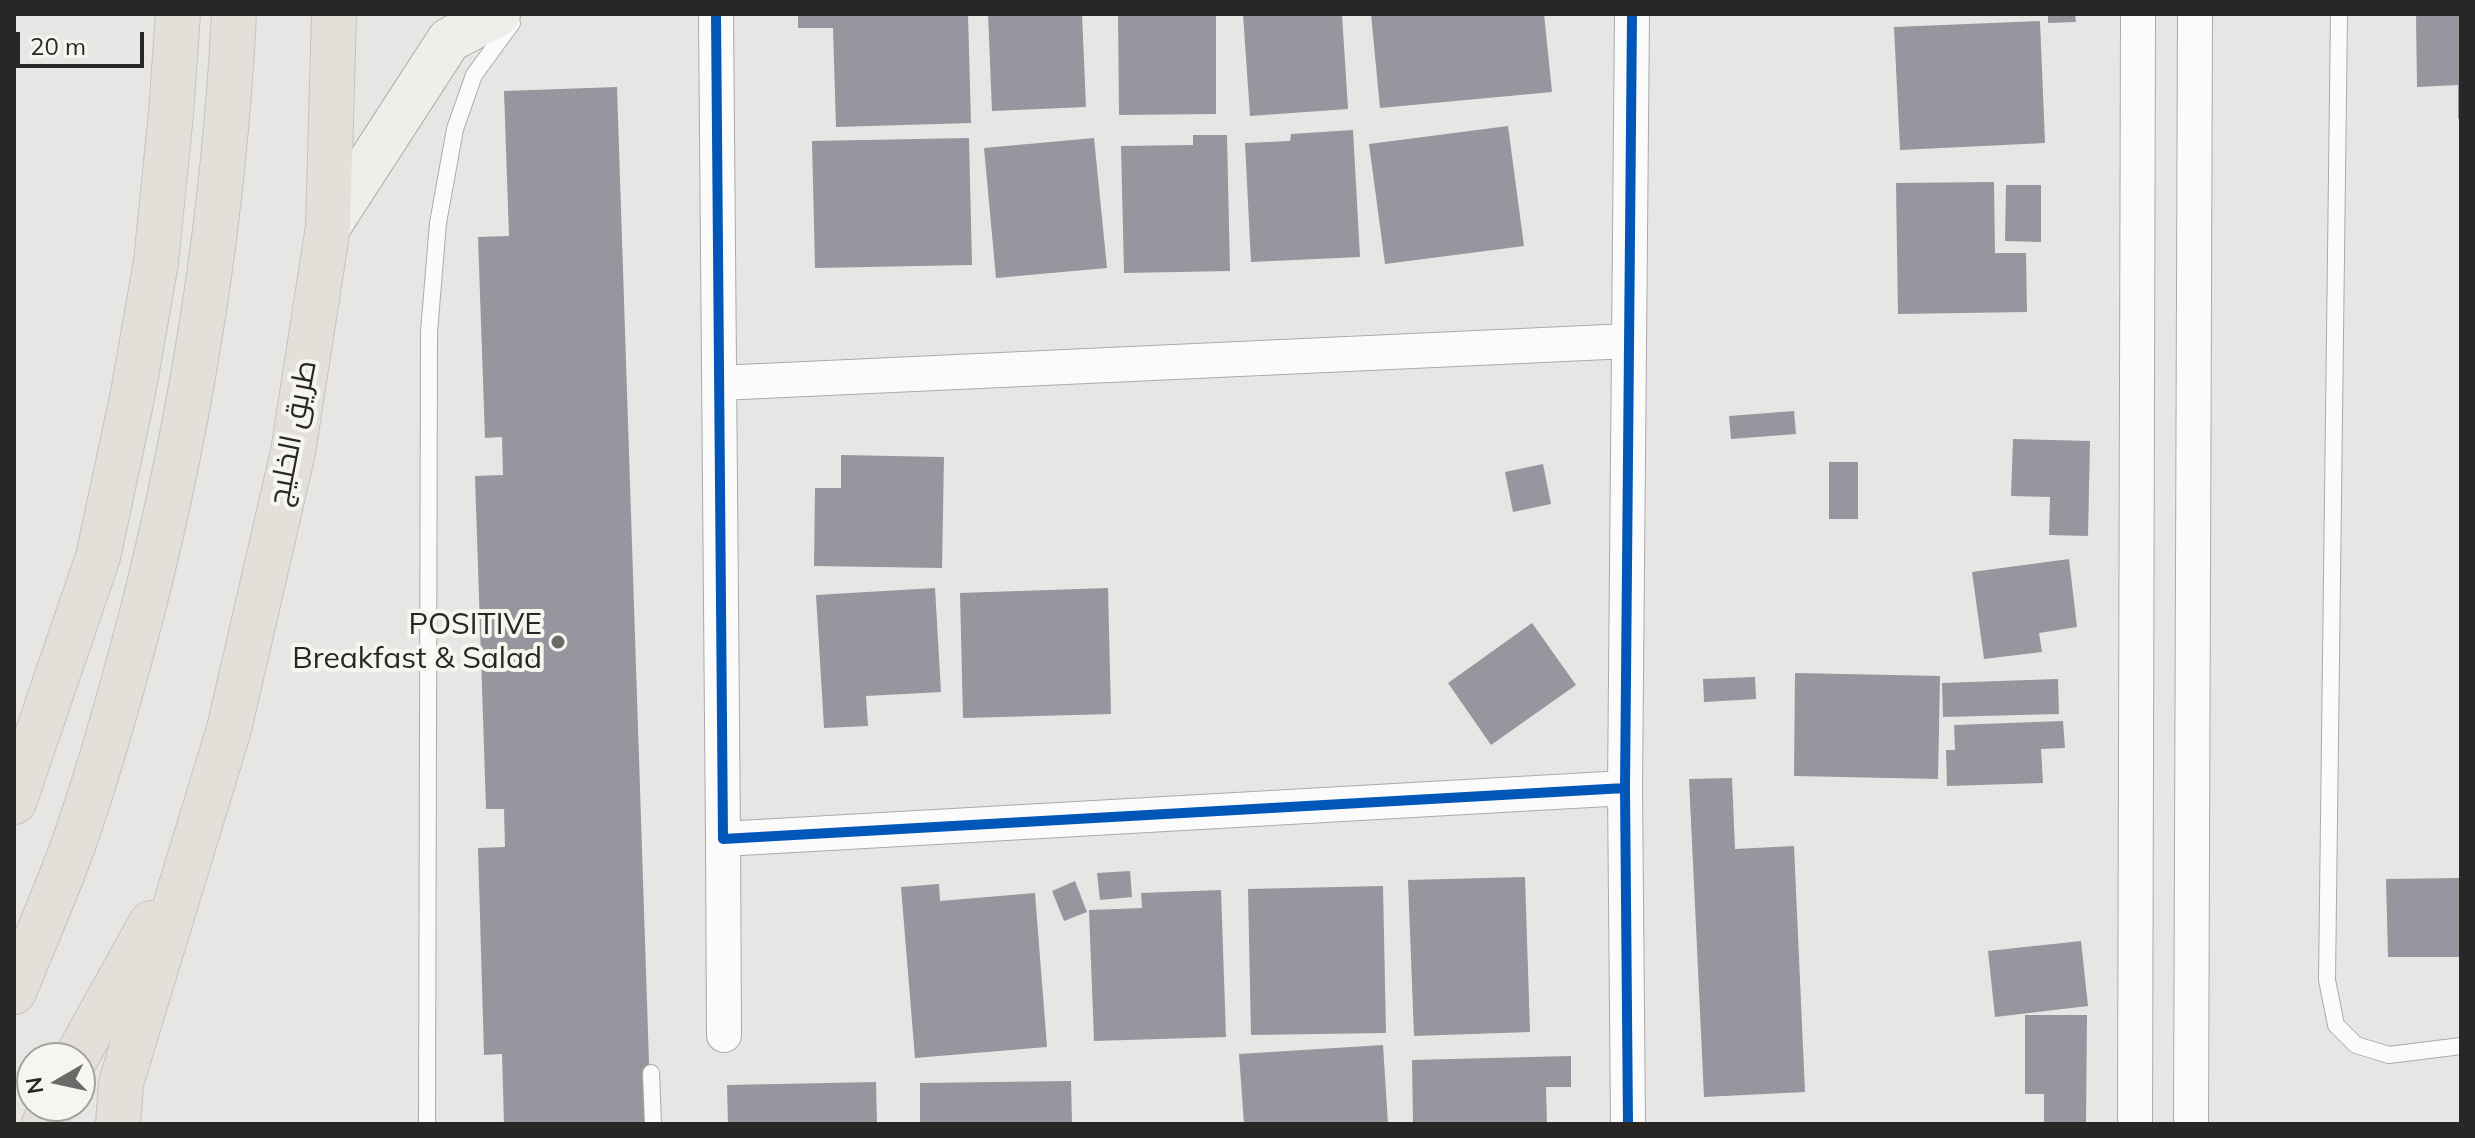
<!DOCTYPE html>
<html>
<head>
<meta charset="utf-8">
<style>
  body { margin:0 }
  #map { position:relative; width:2475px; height:1138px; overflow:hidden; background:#e8e6e4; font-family:Mulish,sans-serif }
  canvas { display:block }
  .frame { position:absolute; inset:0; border:16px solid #282725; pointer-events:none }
  .north { position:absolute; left:16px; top:1042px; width:80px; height:80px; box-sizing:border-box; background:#f7f5ef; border:2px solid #a4a39e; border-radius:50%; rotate:261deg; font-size:22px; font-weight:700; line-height:32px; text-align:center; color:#282725 }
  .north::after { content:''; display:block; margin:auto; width:28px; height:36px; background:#6b6a68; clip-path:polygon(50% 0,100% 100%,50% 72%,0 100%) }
  .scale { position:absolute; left:16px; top:32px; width:128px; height:36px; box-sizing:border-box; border:4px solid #282725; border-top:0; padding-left:10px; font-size:24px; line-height:28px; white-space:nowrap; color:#282725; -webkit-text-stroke:6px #f7f5ef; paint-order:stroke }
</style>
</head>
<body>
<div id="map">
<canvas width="2475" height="1138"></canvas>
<div class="frame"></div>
<div class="north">N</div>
<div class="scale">20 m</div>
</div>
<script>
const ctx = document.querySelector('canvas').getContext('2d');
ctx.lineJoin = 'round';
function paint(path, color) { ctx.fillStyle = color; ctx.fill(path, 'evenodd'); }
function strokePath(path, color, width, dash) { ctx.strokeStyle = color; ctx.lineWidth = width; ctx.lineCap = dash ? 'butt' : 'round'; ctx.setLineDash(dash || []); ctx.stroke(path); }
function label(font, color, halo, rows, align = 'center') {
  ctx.font = font + ' Mulish,Cairo,sans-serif'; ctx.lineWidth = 8; ctx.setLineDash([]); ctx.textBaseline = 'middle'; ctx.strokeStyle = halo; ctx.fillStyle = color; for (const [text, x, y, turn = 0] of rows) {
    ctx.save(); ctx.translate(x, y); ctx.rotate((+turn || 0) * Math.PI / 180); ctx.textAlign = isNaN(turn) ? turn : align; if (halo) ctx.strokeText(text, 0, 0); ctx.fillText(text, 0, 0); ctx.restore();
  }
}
paint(new Path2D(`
  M798,14H968L971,123L836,127L833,28H798Z
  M988,14H1082L1086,107L992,111Z
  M1118,14H1216V114L1119,115Z
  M1243,14H1342L1348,109L1250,116Z
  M1371,14H1544L1552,92L1380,108Z
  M2048,14H2075L2076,22L2048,23Z
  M2416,14H2461V119H2458V85L2417,87Z
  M2040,21L2045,143L1900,150L1894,27Z
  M617,87L651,1124H504L502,1054L484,1055L478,848L505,847L504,809H486L475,476L503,475L502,437L485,438L478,237L509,236L504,91Z
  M1508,126L1524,246L1385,264L1369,144Z
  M1353,130L1360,257L1251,262L1245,143L1290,141L1291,134Z
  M1193,135H1227L1230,271L1124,273L1121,146L1193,145Z
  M969,138L972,265L815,268L812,141Z
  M1094,138L1107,268L996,278L984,148Z
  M1994,182L1995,253H2026L2027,312L1898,314L1896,183Z
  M2006,185H2041V242L2005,241Z
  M1794,411L1796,434L1731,439L1729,416Z
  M2013,439L2090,441L2088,536L2049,535L2050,497L2011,496Z
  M841,455L944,457L942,568L814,566L815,488H841Z
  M1829,462H1858V519H1829Z
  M1543,464L1551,504L1513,512L1505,472Z
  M2069,559L2077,627L2039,633L2042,652L1984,659L1972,572Z
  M935,588L941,692L866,696L868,726L824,728L816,595Z
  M1108,588L1111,714L963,718L960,593Z
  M1532,623L1576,685L1491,745L1448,683Z
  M1795,673L1940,676L1938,779L1794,776Z
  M1755,677L1756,699L1704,702L1703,679Z
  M2058,679L2059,714L1943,717L1942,683Z
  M2063,721L2065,748L2041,749L2043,783L1947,786L1946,750H1955L1954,725Z
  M1732,778L1735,849L1794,846L1805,1092L1704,1097L1689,779Z
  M1130,871L1132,897L1100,900L1097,873Z
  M1525,877L1530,1032L1414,1036L1408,880Z
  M2461,878V957H2388L2386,879Z
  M1075,881L1087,912L1064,921L1052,891Z
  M939,884L940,901L1035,893L1047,1047L915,1058L901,887Z
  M1383,886L1386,1033L1251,1035L1248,889Z
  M1221,890L1226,1037L1094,1041L1089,910L1142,908L1141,893Z
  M2081,941L2088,1006L1995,1017L1988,951Z
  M2025,1015H2087L2086,1124H2044V1094H2025Z
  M1383,1045L1388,1124H1244L1239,1054Z
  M1571,1056V1087H1546L1547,1124H1413L1412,1060Z
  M1071,1081L1072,1124H920V1083Z
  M876,1082L877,1124H728L727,1085Z`), '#97959e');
const lane = new Path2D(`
  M2339,14L2327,980L2336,1025L2356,1045L2389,1055L2461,1046
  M651,1073L653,1124
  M427,1124L429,332L438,223L455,129L474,75L512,23`);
const street = new Path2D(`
  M716,14L723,839L1625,788
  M719,383L1629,341
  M723,839L724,1035
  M1628,1124L1625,788L1632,14
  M2135,1124L2138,14
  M2191,1124L2195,14`);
const secondary = new Path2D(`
  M328,227L449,40L498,14`);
const primary = new Path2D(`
  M14,802L98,557L133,393L156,262L171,113L178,14
  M14,992C34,942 57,891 75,840C101,766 122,689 142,613C192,417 224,216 234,14
  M76,1058L151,923
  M44,1124L52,1106
  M118,1124L121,1083L229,729L293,452L328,227L334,14`);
strokePath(lane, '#acaaa8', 18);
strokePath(street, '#acaaa8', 36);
strokePath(secondary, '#acaaa8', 46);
strokePath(primary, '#c4c3c2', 46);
strokePath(lane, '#fcfbfb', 16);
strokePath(street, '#fcfbfb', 34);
strokePath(secondary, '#efeeeb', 44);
strokePath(primary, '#e3e0da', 44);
strokePath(new Path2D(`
  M716,14L723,839L1625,788
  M1628,1124L1625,788L1632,14`), '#0057b8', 10);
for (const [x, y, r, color] of [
  [558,642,8,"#6b6a68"]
]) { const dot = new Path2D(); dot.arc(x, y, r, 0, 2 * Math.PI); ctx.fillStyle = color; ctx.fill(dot); strokePath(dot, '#f7f5ef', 3); }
label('30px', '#282725', '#f7f5ef', [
  ["طريق الخليج",293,433,-79]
]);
label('30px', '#282725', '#f7f5ef', [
  ["POSITIVE",542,625],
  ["Breakfast & Salad",542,659]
], 'right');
</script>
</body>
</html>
